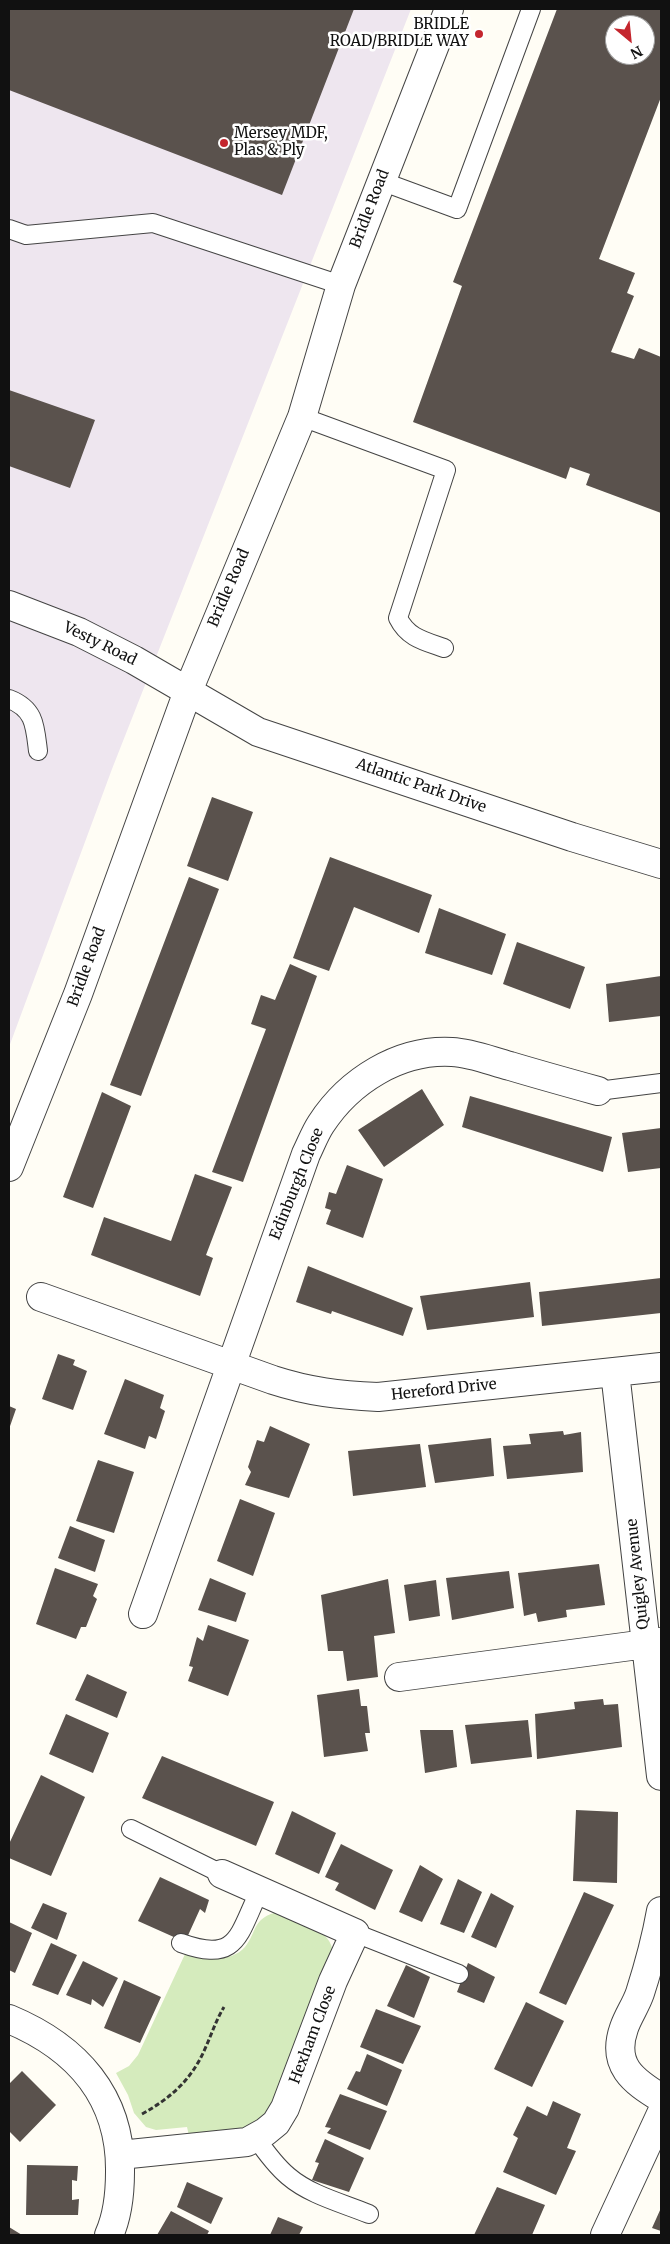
<!DOCTYPE html>
<html>
<head>
<meta charset="utf-8">
<style>
  body { margin:0 }
  #map { position:relative; width:670px; height:2244px; overflow:hidden; background:#fffdf5; font-family:Merriweather,serif }
  canvas { display:block }
  .frame { position:absolute; inset:0; border:10px solid #111; pointer-events:none }
  .north { position:absolute; left:605px; top:15px; width:50px; height:50px; box-sizing:border-box; background:#fff; border:1px solid #a0a0a0; border-radius:50%; rotate:152deg; font-size:14px; font-weight:700; line-height:20px; text-align:center; color:#111 }
  .north::after { content:''; display:block; margin:auto; width:18px; height:22px; background:#c4262e; clip-path:polygon(50% 0,100% 100%,50% 72%,0 100%) }
</style>
</head>
<body>
<div id="map">
<canvas width="670" height="2244"></canvas>
<div class="frame"></div>
<div class="north">N</div>
</div>
<script>
const ctx = document.querySelector('canvas').getContext('2d');
ctx.lineJoin = 'round';
function paint(path, color) { ctx.fillStyle = color; ctx.fill(path, 'evenodd'); }
function strokePath(path, color, width, dash) { ctx.strokeStyle = color; ctx.lineWidth = width; ctx.lineCap = dash ? 'butt' : 'round'; ctx.setLineDash(dash || []); ctx.stroke(path); }
function label(font, color, halo, rows, align = 'center') {
  ctx.font = font + ' Merriweather,serif'; ctx.lineWidth = 5; ctx.setLineDash([]); ctx.textBaseline = 'middle'; ctx.strokeStyle = halo; ctx.fillStyle = color; for (const [text, x, y, turn = 0] of rows) {
    ctx.save(); ctx.translate(x, y); ctx.rotate((+turn || 0) * Math.PI / 180); ctx.textAlign = isNaN(turn) ? turn : align; if (halo) ctx.strokeText(text, 0, 0); ctx.fillText(text, 0, 0); ctx.restore();
  }
}
paint(new Path2D(`
  M9,9H411L112,769L9,1047Z`), '#eee6ef');
paint(new Path2D(`
  M274,1913C291,1912 329,1930 332,1948C335,1971 299,2029 290,2054C283,2073 280,2092 269,2110C266,2116 258,2122 253,2126C246,2132 201,2134 189,2136L187,2127L156,2130L146,2127L134,2113L128,2095L116,2073L129,2066L138,2055L186,1952C204,1959 231,1963 245,1947C257,1932 252,1920 274,1913Z`), '#d5ebbd');
paint(new Path2D(`
  M9,9H354L282,195L9,90Z
  M557,9H661V97L599,259L635,273L627,293L634,296L611,352L634,359L639,348L661,357V513L586,485L590,474L570,467L566,479L413,422L462,286L453,282ZM615,25H645V55H615Z
  M9,390L95,420L70,488L9,466Z
  M212,797L253,812L228,881L187,866Z
  M330,857L432,895L419,933L354,907L329,971L293,958Z
  M189,877L219,889L141,1096L110,1085Z
  M439,908L506,934L492,975L425,953Z
  M517,942L585,967L570,1009L503,984Z
  M290,964L317,976L243,1182L212,1172L266,1029L251,1024L261,995L275,1000Z
  M661,976V1016L609,1022L606,984Z
  M422,1089L444,1125L384,1167L358,1130Z
  M102,1092L131,1106L93,1208L63,1197Z
  M470,1096L612,1137L603,1172L462,1127Z
  M661,1128V1168L628,1172L622,1133Z
  M347,1165L383,1179L363,1238L326,1224L331,1210L325,1208L329,1192L336,1194Z
  M195,1174L232,1187L206,1255L213,1258L200,1296L91,1255L104,1217L171,1241Z
  M308,1266L413,1308L403,1336L332,1311L331,1314L296,1302Z
  M661,1278V1313L542,1326L539,1292Z
  M530,1282L534,1317L427,1330L420,1296Z
  M58,1354L75,1360L73,1365L87,1371L73,1410L42,1399Z
  M125,1379L164,1395L160,1408L165,1411L156,1439L149,1436L145,1449L104,1434Z
  M9,1406L16,1409L9,1429Z
  M270,1426L310,1444L289,1498L245,1485L251,1472L248,1467L257,1440L264,1442Z
  M563,1431L564,1435L581,1432L583,1472L507,1479L503,1446L531,1444L529,1434Z
  M491,1438L494,1476L435,1483L428,1445Z
  M420,1444L426,1487L353,1496L348,1451Z
  M98,1460L134,1472L114,1533L76,1521Z
  M240,1499L275,1513L253,1576L217,1561Z
  M70,1526L105,1540L95,1572L58,1558Z
  M599,1564L605,1605L566,1610L567,1617L538,1622L536,1613L524,1616L518,1573Z
  M55,1568L98,1584L93,1596L97,1599L86,1627H81L76,1639L36,1624Z
  M509,1571L514,1608L452,1620L446,1578Z
  M210,1578L246,1593L236,1622L198,1610Z
  M388,1579L395,1633L374,1636L378,1677L347,1681L343,1651H328L321,1595Z
  M436,1580L440,1616L409,1621L404,1585Z
  M208,1625L249,1640L228,1696L188,1681L193,1667L189,1666L197,1637L203,1641Z
  M87,1674L127,1692L117,1718L75,1700Z
  M359,1689L361,1706H367L370,1733H365L368,1751L324,1757L317,1695Z
  M603,1699L604,1705L618,1704L622,1747L537,1759L535,1714L575,1709L574,1702Z
  M66,1714L109,1733L93,1773L49,1754Z
  M528,1720L532,1757L471,1764L465,1725Z
  M420,1730H453L457,1767L425,1773Z
  M162,1756L274,1802L256,1846L142,1798Z
  M41,1775L85,1797L51,1876L9,1858V1844Z
  M576,1810L618,1812L617,1883L573,1881Z
  M292,1811L336,1833L319,1874L275,1854Z
  M341,1844L393,1870L375,1910L335,1890L339,1883L325,1877Z
  M420,1865L443,1879L422,1922L399,1912Z
  M160,1877L209,1900L205,1913L200,1909L185,1942L138,1921Z
  M458,1879L482,1892L464,1933L440,1924Z
  M584,1892L614,1905L566,2005L539,1993Z
  M491,1893L514,1906L496,1948L471,1937Z
  M43,1903L67,1913L57,1940L31,1928Z
  M9,1922L32,1933L15,1973L9,1970Z
  M51,1943L77,1955L58,1995L32,1985Z
  M83,1961L118,1978L103,2007L92,1999L91,2005L66,1995Z
  M468,1963L495,1977L484,2003L457,1992Z
  M406,1965L430,1977L414,2018L387,2006Z
  M124,1980L161,1997L140,2043L104,2028Z
  M526,2002L564,2021L532,2087L494,2069Z
  M376,2009L421,2026L403,2064L360,2047Z
  M367,2054L402,2070L387,2106L347,2089L356,2071L360,2072Z
  M22,2071L56,2105L20,2142L9,2131V2084Z
  M340,2094L387,2111L370,2150L327,2133L331,2128L325,2127Z
  M553,2101L581,2114L567,2148L576,2151L556,2195L503,2172L518,2138L513,2135L527,2106L547,2116Z
  M325,2139L364,2158L349,2192L312,2180L319,2163L315,2162Z
  M27,2165L78,2166L77,2181L72,2180V2200L79,2199L78,2215H26Z
  M187,2182L223,2198L211,2224L177,2207Z
  M497,2187L545,2205L532,2235H474Z
  M661,2208V2231L652,2228Z
  M171,2211L209,2231L207,2235H157Z
  M278,2217L303,2227L299,2235H270Z
  M9,2227L22,2235H9Z`), '#5a524d');
const service = new Path2D(`
  M381,181L457,209L531,9
  M9,229L26,235L153,223L341,285
  M302,417L446,470L398,618C408,638 424,641 444,648
  M9,699C35,709 35,726 38,751
  M598,1091L661,1083
  M131,1829L222,1874
  M355,1933L459,1974
  M181,1943C239,1964 238,1934 260,1890
  M256,2138C265,2151 275,2165 288,2176C310,2195 342,2203 369,2214`);
const minor = new Path2D(`
  M9,605L79,632L134,660L258,732L572,837L661,864
  M9,1167L78,994L188,691L302,417L341,285L449,9
  M41,1297L273,1380C310,1392 339,1395 378,1397L661,1367
  M615,1372L661,1776
  M143,1614L306,1154C311,1144 315,1133 321,1124C349,1081 399,1049 452,1052C472,1053 491,1061 510,1066C540,1075 569,1083 598,1091
  M399,1677L661,1642
  M661,1911C656,1939 649,1965 640,1993C636,2005 628,2016 624,2028C611,2065 633,2081 661,2098
  M9,2019C76,2047 121,2096 120,2172C120,2194 118,2215 109,2235
  M120,2155L247,2142L265,2132L276,2123L285,2108L333,1981L355,1933L222,1874
  M605,2235L661,2114`);
strokePath(service, '#444', 20);
strokePath(minor, '#444', 30);
strokePath(new Path2D(`
  M142,2114C164,2102 183,2087 196,2066C208,2047 213,2025 224,2007`), '#333', 3, [5, 2.5]);
strokePath(service, '#fff', 18);
strokePath(minor, '#fff', 28);
for (const [x, y, r, color] of [
  [479,34,5,"#c4262e"],
  [224,143,5,"#c4262e"]
]) { const dot = new Path2D(); dot.arc(x, y, r, 0, 2 * Math.PI); ctx.fillStyle = color; ctx.fill(dot); strokePath(dot, '#fff', 2); }
label('15px', '#111', '#fff', [
  ["BRIDLE",469,25],
  ["ROAD/BRIDLE WAY",469,42],
  ["Mersey MDF,",234,134,"left"],
  ["Plas & Ply",234,151,"left"]
], 'right');
label('15px', '#111', '#fff', [
  ["Bridle Road",370,209,-69],
  ["Bridle Road",229,588,-67],
  ["Vesty Road",100,644,26],
  ["Atlantic Park Drive",421,786,19],
  ["Bridle Road",87,967,-70],
  ["Edinburgh Close",297,1184,-68],
  ["Hereford Drive",444,1390,-6],
  ["Quigley Avenue",638,1574,-96],
  ["Hexham Close",313,2035,-69]
]);
</script>
</body>
</html>
